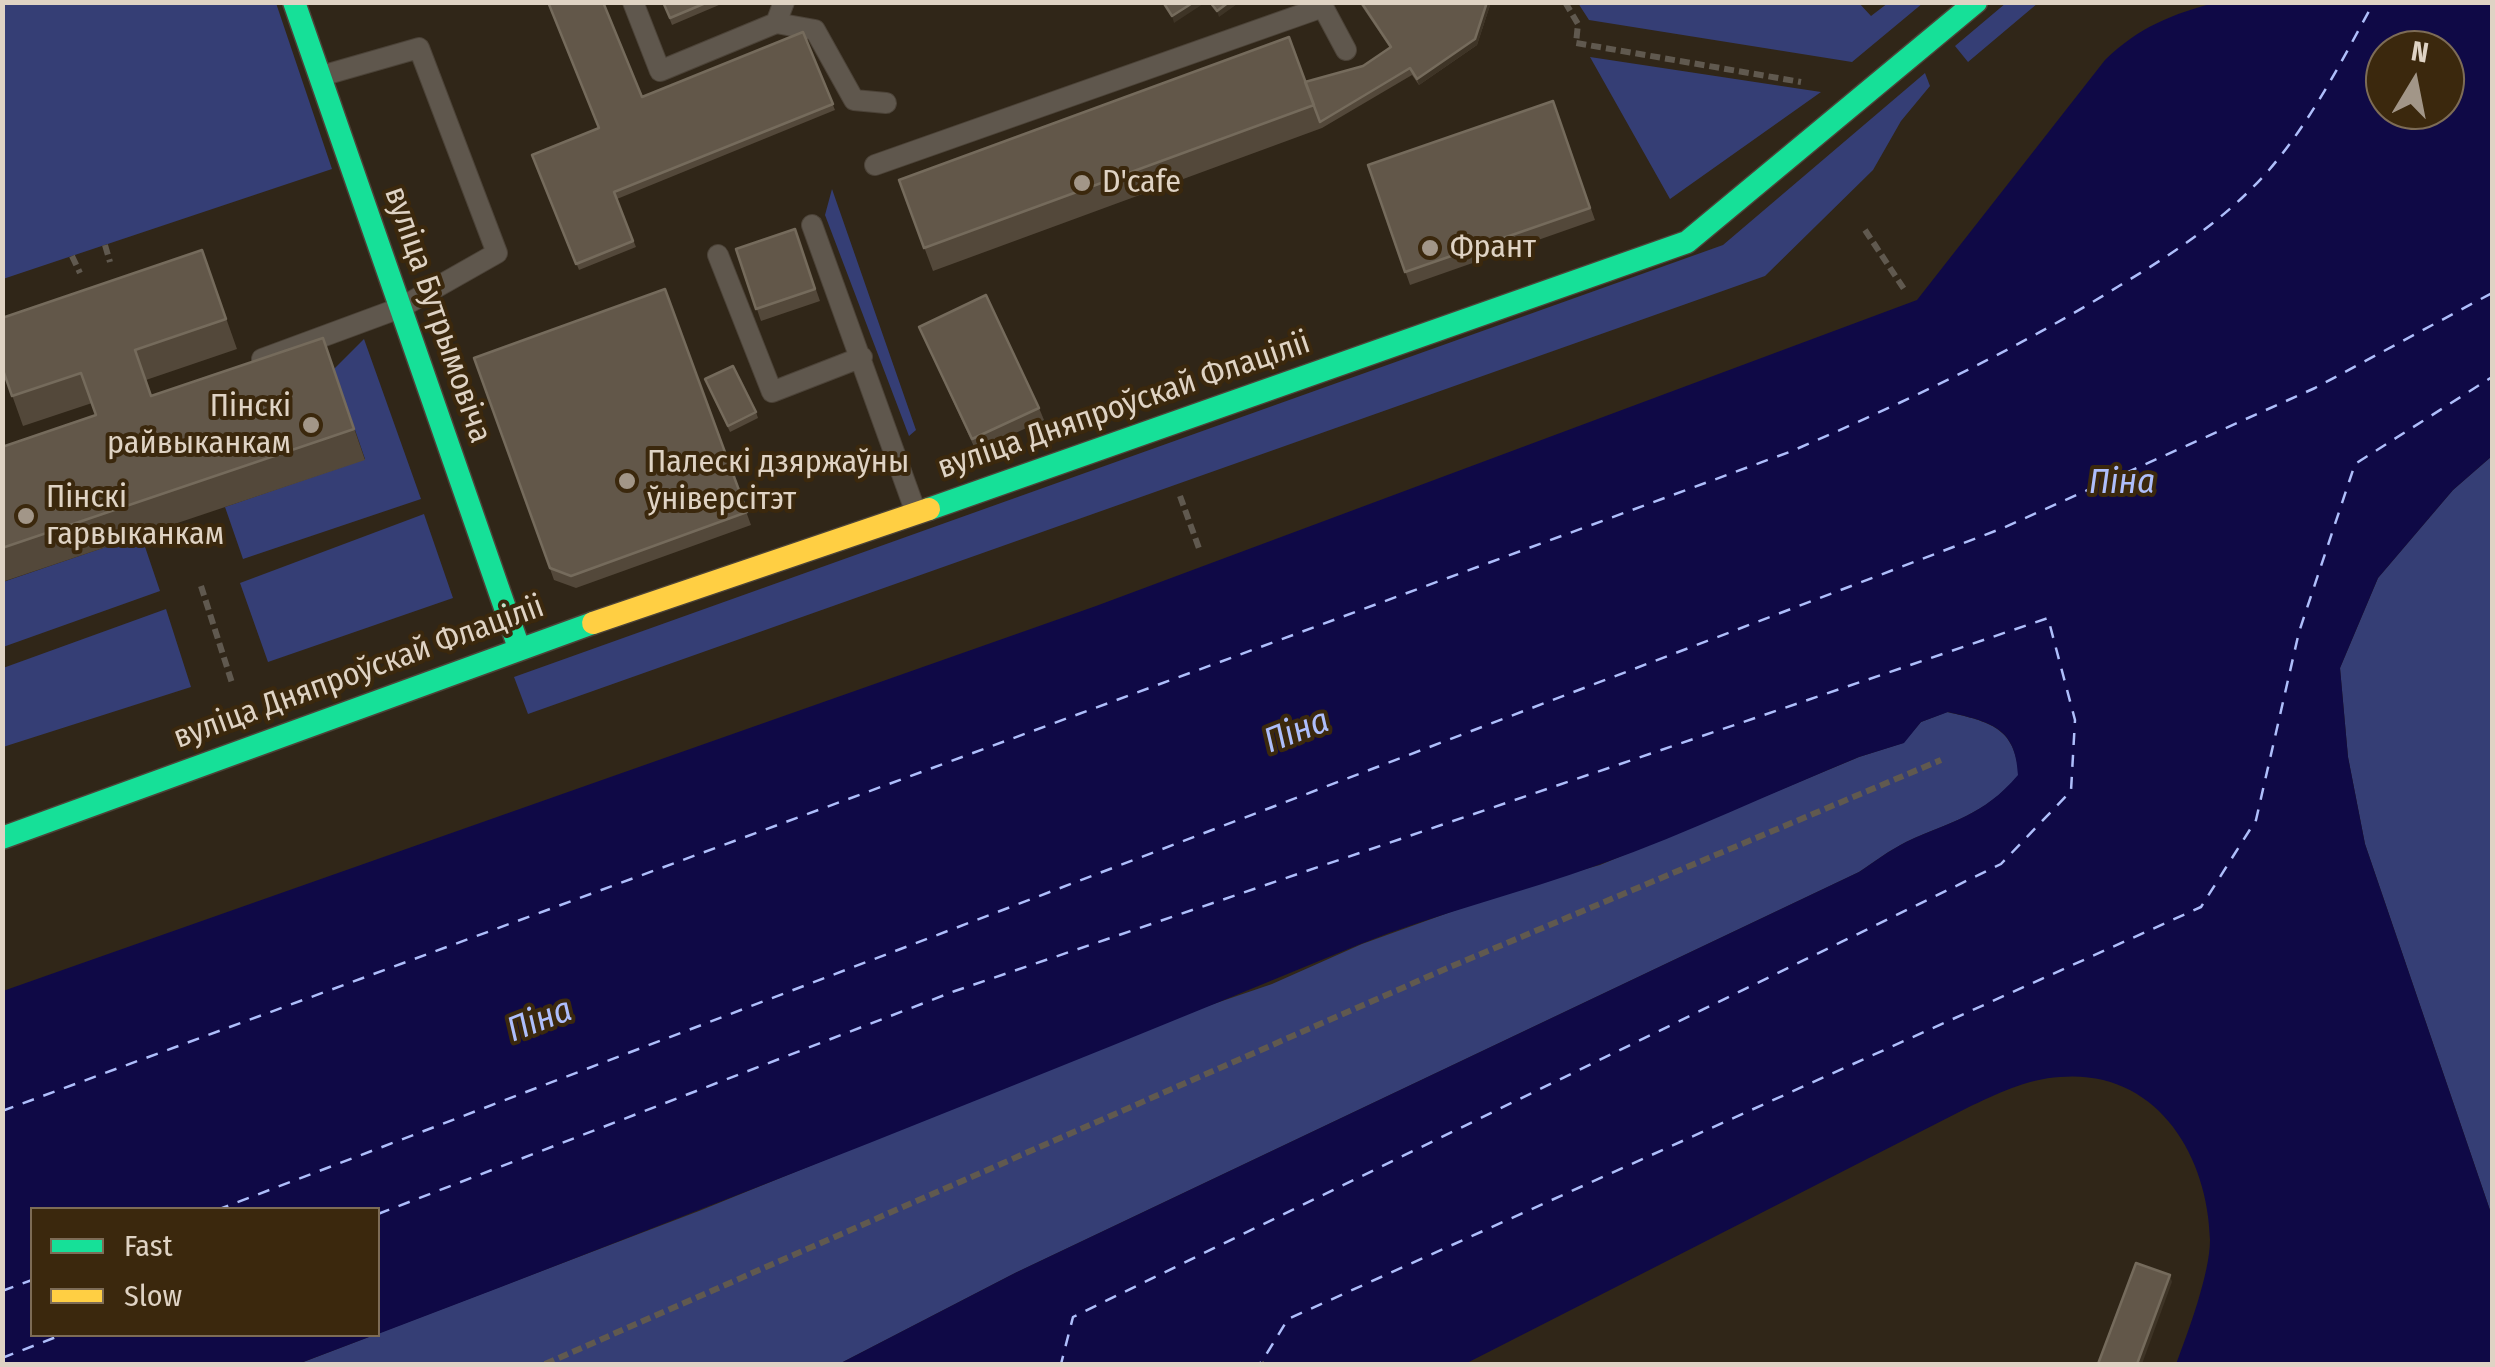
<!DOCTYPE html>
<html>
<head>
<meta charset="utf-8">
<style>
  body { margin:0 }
  #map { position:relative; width:2495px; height:1367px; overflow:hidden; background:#302618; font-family:"Fira Sans Condensed",sans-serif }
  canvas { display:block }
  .frame { position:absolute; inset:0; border:5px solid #dfd3c4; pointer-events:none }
  .legend { position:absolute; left:30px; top:1207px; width:350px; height:130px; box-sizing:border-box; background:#3b280d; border:2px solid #7d6c56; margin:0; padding:12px 18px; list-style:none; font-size:30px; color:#dfd3c4 }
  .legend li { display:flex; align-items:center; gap:20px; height:50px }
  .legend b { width:50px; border:2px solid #7d6c56 }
  .north { position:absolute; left:2365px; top:30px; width:100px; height:100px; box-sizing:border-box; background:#3b280d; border:2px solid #7d6c56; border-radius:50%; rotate:10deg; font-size:28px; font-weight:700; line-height:40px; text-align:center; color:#dfd3c4 }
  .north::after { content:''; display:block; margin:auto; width:35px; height:45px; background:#a29688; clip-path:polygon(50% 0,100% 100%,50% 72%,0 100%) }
</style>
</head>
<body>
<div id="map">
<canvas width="2495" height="1367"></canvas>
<div class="frame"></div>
<ul class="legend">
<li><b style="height:12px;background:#16e098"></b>Fast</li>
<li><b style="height:12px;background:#ffcf43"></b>Slow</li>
</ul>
<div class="north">N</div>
</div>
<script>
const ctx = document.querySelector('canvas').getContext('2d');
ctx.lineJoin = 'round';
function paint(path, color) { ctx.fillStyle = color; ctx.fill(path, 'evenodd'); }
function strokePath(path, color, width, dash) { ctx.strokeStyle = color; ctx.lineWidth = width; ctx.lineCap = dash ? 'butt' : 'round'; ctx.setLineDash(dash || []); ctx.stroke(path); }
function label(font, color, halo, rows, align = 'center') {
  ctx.font = font + ' "Fira Sans Condensed",sans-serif'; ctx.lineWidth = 8; ctx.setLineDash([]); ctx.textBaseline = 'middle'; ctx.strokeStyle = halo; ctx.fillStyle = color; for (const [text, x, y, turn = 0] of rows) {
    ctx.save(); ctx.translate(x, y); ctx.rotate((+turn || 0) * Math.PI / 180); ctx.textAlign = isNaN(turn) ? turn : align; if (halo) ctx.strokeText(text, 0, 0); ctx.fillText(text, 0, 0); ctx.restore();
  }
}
paint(new Path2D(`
  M2,3H276L332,169L3,279Z
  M1859,3L1871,16L1888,3H1923L1852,62L1589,20L1578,3Z
  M2006,3H2038L1968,62L1955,46Z
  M1590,57L1821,92L1670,199Z
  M1925,73L1930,86L1901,121L1873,170L1765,276L528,714L514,677L1723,245Z
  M832,189L916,430L909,436L825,215Z
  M364,339L421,499L243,559L225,507L365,459L334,369Z
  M2492,456V1216L2365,844L2348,757L2340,668L2378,578L2453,490Z
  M424,514L453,598L268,662L240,583Z
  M141,535L160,591L3,647V582Z
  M166,609L191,687L3,747V668Z
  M1947,712C1990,722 2015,727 2019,775C1982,817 1953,820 1906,842C1890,850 1874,862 1859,872L1015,1273L839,1364H298L699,1211L1187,1013L1272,984L1362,944L1520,887L1600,865L1859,757L1903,743L1921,722Z`), '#353e75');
paint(new Path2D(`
  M2218,2L2492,3V456L2453,490L2378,578L2340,668L2348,757L2365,844L2492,1216V1364H2176C2188,1332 2210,1273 2210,1240C2208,1153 2155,1069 2060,1077C2026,1079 1997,1094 1967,1108L1465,1364H839L1015,1273L1859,872C1874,862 1890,850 1906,842C1953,820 1982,817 2018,775C2016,727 1990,722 1948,712L1921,722L1904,743L1859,757C1773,792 1688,833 1601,864C1521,893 1437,913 1358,945C1034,1079 706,1209 378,1334V1210H32V1334H377L298,1364H3V991L1096,606L1917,300L2105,60C2139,27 2172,14 2218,2ZM2385,50H2445V110H2385Z`), '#0f0946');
strokePath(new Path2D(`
  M2,1111L1792,451C1905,402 2014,351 2119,286C2174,253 2226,219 2269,170C2312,120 2342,60 2374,2
  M217,1210L2003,528L2315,388L2492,293
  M378,1214L955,991L2048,618L2075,720L2071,791L2001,864L1073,1317L1061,1364
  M2,1291L32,1280
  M2,1358L64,1334
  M1250,1364L1261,1363L1288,1319L2201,907L2256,820L2299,632L2355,464L2492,377`), '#aebefb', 2.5, [12, 10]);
const lane = new Path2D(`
  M633,2L660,71L776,23L815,30L854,100L886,103
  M776,23L784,2
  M875,165L1323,7L1346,50
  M812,225L915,510
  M718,255L772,392L862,357
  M262,359L400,308L497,253L419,48L321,76`);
const fast = new Path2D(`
  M294,2L519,648
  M929,509L1687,242L1976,2
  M2,838L593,623`);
const slow = new Path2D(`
  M593,623L929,509`);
strokePath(lane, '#4c4338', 22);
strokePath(fast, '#4c4338', 25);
strokePath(slow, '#4c4338', 25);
strokePath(new Path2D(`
  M1565,2L1578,24L1576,43L1801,82
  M1865,230L1904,289
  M105,245L110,262
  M72,256L80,273
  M1180,496L1200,551
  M201,586L233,686
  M1261,1363L1262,1364
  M545,1364L1450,967L1941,760`), '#60594f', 6, [10, 5]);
strokePath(lane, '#5f574d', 20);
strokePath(fast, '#16e098', 22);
strokePath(slow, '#ffcf43', 22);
paint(new Path2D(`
  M663,2H726L672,25Z
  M1359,2H1491L1477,45L1419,85L1412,75L1322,128L933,271L899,180L1305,82L1363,66L1390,48Z
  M803,32L835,110L617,199L636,247L579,270L532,155L599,128L642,97Z
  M1553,101L1595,220L1410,285L1368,165Z
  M795,229L820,301L761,321L736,249Z
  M202,250L237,349L146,380L151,396L323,338L365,460L5,581L2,575V447L96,415L92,403L23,426L2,367Z
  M665,289L751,525L576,588L554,580L474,358Z
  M919,327L1039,408L1044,420L976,451Z
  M708,386L756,412L758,418L730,432Z`), '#53483a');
paint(new Path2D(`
  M1194,2H1206L1174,23L1172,16Z
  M1229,2H1240L1219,17L1217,11Z
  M1487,2H1491L1477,45L1419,85L1417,79Z
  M2170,1275L2172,1282L2142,1364H2137Z`), '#3e3426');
const building = new Path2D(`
  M548,2H603L642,97L803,32L833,104L614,192L633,241L576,264L532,155L599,128Z
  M663,2H708L670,18Z
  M1163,2H1194L1172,16Z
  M1210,2H1229L1217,11Z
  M1361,2H1487L1475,39L1417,79L1410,68L1320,122L1305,82L1363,66L1391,47Z
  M1289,37L1314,105L924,248L899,180Z
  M1553,101L1590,208L1405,272L1368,165Z
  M795,229L815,289L756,309L736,249Z
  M202,250L226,319L135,350L151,396L323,338L354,429L2,548V447L96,415L81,373L12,396L2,367V318Z
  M665,289L747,512L571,576L550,568L474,358Z
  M986,295L1039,408L972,439L919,327Z
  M733,366L756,412L728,426L705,379Z
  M2136,1263L2170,1275L2137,1364H2098Z`);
paint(building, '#625749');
strokePath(building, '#756b5c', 2.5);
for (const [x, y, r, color] of [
  [1082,183,10,"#a29688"],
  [1430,248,10,"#a29688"],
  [311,425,10,"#a29688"],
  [627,481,10,"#a29688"],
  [26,516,10,"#a29688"]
]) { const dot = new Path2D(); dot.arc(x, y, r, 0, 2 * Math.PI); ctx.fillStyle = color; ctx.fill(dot); strokePath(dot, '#3b280d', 4); }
label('32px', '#dfd3c4', '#3b280d', [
  ["D'cafe",1102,183],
  ["Франт",1450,248],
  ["Пінскі",291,407,"right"],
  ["райвыканкам",291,444,"right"],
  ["Палескі дзяржаўны",647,463],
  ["ўніверсітэт",647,500],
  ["Пінскі",46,498],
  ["гарвыканкам",46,535]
], 'left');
label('32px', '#dfd3c4', '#3b280d', [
  ["вуліца Бутрымовіча",437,315,71],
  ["вуліца Дняпроўскай Флаціліі",1124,406,-19],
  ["вуліца Дняпроўскай Флаціліі",359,673,-20]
]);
label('italic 35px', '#aebefb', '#3b280d', [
  ["Піна",2122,483],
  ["Піна",1297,732,-21],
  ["Піна",540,1021,-21]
]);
</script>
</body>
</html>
